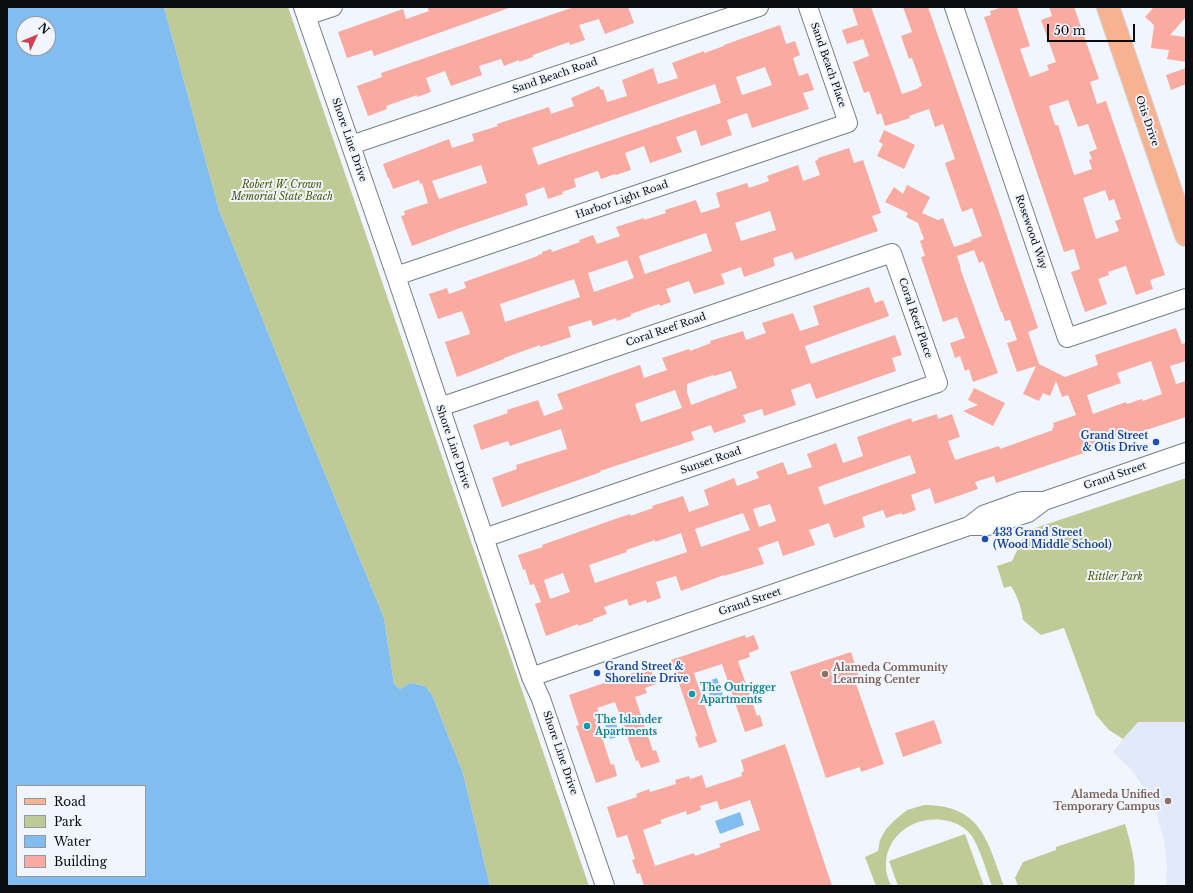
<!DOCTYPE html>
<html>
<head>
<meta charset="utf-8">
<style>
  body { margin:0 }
  #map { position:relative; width:1193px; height:893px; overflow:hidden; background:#f0f5fe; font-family:"Libre Baskerville",serif }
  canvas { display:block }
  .frame { position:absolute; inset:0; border:8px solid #0a0c0f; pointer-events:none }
  .legend { position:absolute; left:16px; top:785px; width:130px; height:92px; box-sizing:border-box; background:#f0f5fe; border:1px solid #94989e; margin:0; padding:5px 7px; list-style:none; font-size:12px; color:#0a0c0f }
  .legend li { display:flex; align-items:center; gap:8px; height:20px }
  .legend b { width:20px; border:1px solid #94989e }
  .north { position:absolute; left:16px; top:16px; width:40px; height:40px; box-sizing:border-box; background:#f0f5fe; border:1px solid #94989e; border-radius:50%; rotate:46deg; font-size:11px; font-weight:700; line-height:16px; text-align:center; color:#0a0c0f }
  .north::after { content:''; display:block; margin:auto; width:14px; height:18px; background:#d14154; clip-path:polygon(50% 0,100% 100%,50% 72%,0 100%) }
  .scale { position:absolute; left:1047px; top:24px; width:88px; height:18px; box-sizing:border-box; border:2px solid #0a0c0f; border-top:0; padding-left:5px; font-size:12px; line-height:14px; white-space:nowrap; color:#0a0c0f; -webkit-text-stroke:3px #f0f5fe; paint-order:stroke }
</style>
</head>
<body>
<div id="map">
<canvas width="1193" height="893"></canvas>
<div class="frame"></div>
<ul class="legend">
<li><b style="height:5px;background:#f8b291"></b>Road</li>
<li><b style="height:11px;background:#c0ca97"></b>Park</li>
<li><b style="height:11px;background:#82bdef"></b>Water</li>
<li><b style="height:11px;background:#f9aaa1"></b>Building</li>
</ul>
<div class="north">N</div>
<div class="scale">50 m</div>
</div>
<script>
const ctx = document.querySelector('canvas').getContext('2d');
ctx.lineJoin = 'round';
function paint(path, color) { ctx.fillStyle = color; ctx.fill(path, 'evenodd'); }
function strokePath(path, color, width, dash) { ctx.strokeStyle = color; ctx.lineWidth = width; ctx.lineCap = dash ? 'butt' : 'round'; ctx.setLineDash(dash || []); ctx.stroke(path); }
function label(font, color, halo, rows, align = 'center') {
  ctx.font = font + ' "Libre Baskerville",serif'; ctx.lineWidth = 4; ctx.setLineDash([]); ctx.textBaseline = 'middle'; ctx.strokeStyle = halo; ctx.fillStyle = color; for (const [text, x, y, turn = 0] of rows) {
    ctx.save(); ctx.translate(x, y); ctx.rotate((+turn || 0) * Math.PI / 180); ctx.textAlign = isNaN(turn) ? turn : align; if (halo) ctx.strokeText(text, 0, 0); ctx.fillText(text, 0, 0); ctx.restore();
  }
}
paint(new Path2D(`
  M1138,722H1186V886H1166L1167,864L1164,839L1156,812L1145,789L1129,767L1113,752Z`), '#e1e9fa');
paint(new Path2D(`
  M164,7H288L589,886H490L463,773L432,695L425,686L410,683L400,689L394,684L384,618L298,408L219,210Z
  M1186,478V722H1138L1123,739L1109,730L1096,715L1064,628L1041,635L1023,620C1021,607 1018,597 1011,586L1004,588L997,566L1012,561L1026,531Z
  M924,805C981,805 987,840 1004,886H992C986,871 980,847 971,835C964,826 953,821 942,820C913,816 884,837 886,868C886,875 889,880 891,886H876L865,857L878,851L880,840L886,829L896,819L907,810Z
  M1125,824C1131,844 1137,865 1134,886H1018L1015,878L1023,862L1056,850V847Z
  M965,834L984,886H898L889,861Z`), '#c0ca97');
paint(new Path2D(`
  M7,7H164L219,210L298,408L384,618L394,684L400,689L410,683L425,686L432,695L463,773L490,886H7ZM24,24H48V48H24ZM17,786H145V876H17Z
  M717,678L724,698L712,702L705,682Z
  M613,716L621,736L610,739L603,719Z
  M740,812L744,825L720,834L715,821Z`), '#82bdef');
paint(new Path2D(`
  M427,7H509V8L374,56L372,50L347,58L338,32L403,9L406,19L429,11Z
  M574,7H628L634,23L605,34L599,19L579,25L585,40L570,45L569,42L533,55V57L519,62V60L504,66L501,59L479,66L482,75L451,86L445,71L426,78L431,92L417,97V95L386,106L387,109L368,116L357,86L382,77L381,73Z
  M852,7H871L902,94L919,88V87L922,86L912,58L909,59L901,36L912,32L903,7H928L996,203L1038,328L1028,332L1039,364L1065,377L1098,365L1095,355L1176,328L1182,344L1186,343V361L1170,366L1176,384L1186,381V417L1140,432L1103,445L1104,446L996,483L994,476L975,482L978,489L935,504L930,488L911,495L916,510L902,515V513L886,518L883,510L862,517L865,527L834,538L829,523L809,530L815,545L783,556L778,541L758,548L764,564L724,576V575L681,591L676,576L656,582L661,598L647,603L646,600L629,606L627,599L604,607L607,614L593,619V621L578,626V624L546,636L535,604L541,602L534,584L530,585L525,569L523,570L518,555L543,547L542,545L615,519L630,514V516L653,508L652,506L683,496L689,512L709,505L704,490L734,478L737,486L759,478L756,472L783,462L788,475L812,467L807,454L836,443L843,463L863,456L857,437L911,418L912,422L937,414L938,419L952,414L960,437L948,441L955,460L999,446L1000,449L1053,430L1052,428L1054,427L1053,423L1076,415L1068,395L1062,397L1056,381L1050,396L1043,393L1039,401L1023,394L1036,366L1017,372L1007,343L1017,340L1010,320L1005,321L1002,312H1001L983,261L979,263L974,250L957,256L961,268H960L998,373L973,382L969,369L965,371L960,356L955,358L950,343L965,338L957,317L943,322L921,257L925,256L920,241L924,239L918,223L906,217L908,213L885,202L894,187L903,194L907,185L930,197L922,213L938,220L943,218L954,247L972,241L971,240L982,236L972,208L962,212L945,163L955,159L943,124L935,127L929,109L909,116L910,118L885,126L881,113L877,115L869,91L864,93L853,62L869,56L863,39L847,44L842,30L858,25ZM1151,361L1162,394L1143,401L1142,399L1127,404L1126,402L1093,414L1087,395L1121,383L1117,373ZM910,455L916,473L824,505L818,487ZM770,504L776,521L759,527L753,509ZM743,513L750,530L701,547L695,529ZM681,533L687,552L595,583L589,565L627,552L626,550L655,540V542ZM563,573L570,592L550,599L544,580Z
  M1003,7H1017L1030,46L1020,49L1030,77L1049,70L1047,65L1056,62L1041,20L1052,16L1049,7H1074L1099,79L1090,82L1097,104L1106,101L1165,275L1150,280L1153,289L1136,295L1126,266L1108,272L1109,275L1098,279L1107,304L1085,312L1071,272L1080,269L1074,249L1064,252L984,17L991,15L990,11ZM1068,100L1078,127L1088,124L1097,149L1089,152L1092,159L1089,160L1092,169L1074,175L1058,125H1055L1049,106ZM1105,190L1109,201L1114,199L1121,219L1115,221L1119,231L1096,239L1083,198Z
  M1154,7H1186V17L1170,35L1186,37V62L1167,59L1169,50L1151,48L1154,25L1145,17Z
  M780,25L786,44L795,41L800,55L793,58L799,76L808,73L814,90L803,93L809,109L752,128L747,113L727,120L732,135L701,146L696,130L676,137L682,152L650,163L644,146L625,153L631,170L616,175L615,174L601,179L598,171L574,179L576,187L562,192L563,194L548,199L544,187L525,194L528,205L460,228L412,246L401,216L405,215L404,211L428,203L422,183L420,184L419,180L393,189L389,178H388L383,164L449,139L452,148L474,141L472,134L498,126L497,124L549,107L551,114L574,106L571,98L599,86L601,90L603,89L607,102L627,96L622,80L653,68L658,84L678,78L672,63L704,51V53L724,46V45ZM765,67L772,85L742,95L736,77ZM715,84L721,103L538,165L532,148ZM481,165L487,183L439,199L432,181Z
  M1186,68V84L1171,90L1166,75Z
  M884,130L915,145L904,169L877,156L883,144L879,142Z
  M849,148L854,163L863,160L881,213L872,216L878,231L795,260L792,252L773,258L775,266L744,277L741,267L721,274L725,284L694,294L689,281L666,289L671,302L660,306L659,304L631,314V316L617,321L616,318L593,326L591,320L568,327L571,337L540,347V345L504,358V359L457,377L445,342L470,334L469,330L462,311L438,319L429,294L447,288L449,294L466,288L464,282L538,256V255L542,254V252L551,249L552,252L580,242L579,240L593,235L597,244L620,236L616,227L644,218V220L666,213L665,210L696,200L701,213L720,207L716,193L747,183L749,188L769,181L767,176L798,165L803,181L820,175L815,161L818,160V158ZM770,211L776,230L741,241L735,223ZM706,233L712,251L645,274L639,256ZM627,260L634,278L594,292L588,273ZM574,279L580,297L505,322L500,304Z
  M869,287L875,303L883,300L889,316L805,346L811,364L895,335L902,355L892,358L896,371L816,399L810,383L791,390L796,405L764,416L762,409L743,415L746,422L714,433L711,425L691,432L694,440L600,471L601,472L502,507L492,478L517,469L516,465L567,449L561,429L510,446L508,441L481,450L473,425L508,413L507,410L538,400L544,416L563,409L557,394L640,365L644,378L667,370L662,358L689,349L690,351L711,343L710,341L743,331L746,340L766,333L762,323L793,313L800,331L819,325L813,306ZM731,371L737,388L691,405L687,392V384L713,375L714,376ZM675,390L682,408L641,422L635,404Z
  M974,388L1005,403L993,426L963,411L978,405L968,400Z
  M745,635L746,638L754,635L759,649L749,653L750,657L738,661L757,716L760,715L763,726L745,732L722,664L694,673L717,742L699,748L695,737L697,736L671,660Z
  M851,652L859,677L854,678L884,764L861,772L860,767L826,778L790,672Z
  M642,670L643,673L651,670L656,684L645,688L647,693L635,697L653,751L656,750L660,762L641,768L638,760L636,761L615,702L597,708L599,711L594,713L611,765L614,764L617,776L596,783L576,726L579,725L569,695Z
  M934,720L942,743L903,757L895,733Z
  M785,744L832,886H644L640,873L637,874L632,860L635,859L627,835L617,838L607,807L637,797L636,794L649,789L650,792L676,784L675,780L689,776L690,779L702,775L706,788L742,776L741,773L744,771L741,760ZM750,800L760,830L719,844L721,847L695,856L694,853L655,866L643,830L662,823L660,820L686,811L687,815L701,810L700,806L717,801L720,810Z`), '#f9aaa1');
const minor = new Path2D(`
  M303,7L396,276L524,656L531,677L541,699L605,886
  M954,7L1067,338L1186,298
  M306,16L333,7
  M351,145L759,7
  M396,276L848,123L808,7
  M440,407L892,253L938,383L484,538
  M969,526L983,515L1022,501H1044
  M531,677L969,526H988L1028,513L1044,501L1186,452`);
const major = new Path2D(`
  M1108,7L1186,235`);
strokePath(minor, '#797d86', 20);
strokePath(major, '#d3d3d4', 24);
strokePath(minor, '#fff', 18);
strokePath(major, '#f8b291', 22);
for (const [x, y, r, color] of [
  [1156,442,4,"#1a4fb4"],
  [985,539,4,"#1a4fb4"],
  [597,673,4,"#1a4fb4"],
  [825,674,4,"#8d6e63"],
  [692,694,4,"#0f9aa8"],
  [587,726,4,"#0f9aa8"],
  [1168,801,4,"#8d6e63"]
]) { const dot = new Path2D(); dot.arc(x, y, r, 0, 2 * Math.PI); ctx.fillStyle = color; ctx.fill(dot); strokePath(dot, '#f0f5fe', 1.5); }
label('10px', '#0a0c0f', '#f0f5fe', [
  ["Sand Beach Place",828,65,71],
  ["Sand Beach Road",555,76,-19],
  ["Otis Drive",1147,121,71],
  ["Shore Line Drive",349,140,71],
  ["Harbor Light Road",622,200,-19],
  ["Rosewood Way",1031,232,71],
  ["Coral Reef Place",915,318,71],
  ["Coral Reef Road",666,330,-19],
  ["Shore Line Drive",453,447,71],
  ["Sunset Road",711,461,-19],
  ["Grand Street",1115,476,-19],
  ["Grand Street",750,602,-19],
  ["Shore Line Drive",560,753,71]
]);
label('italic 10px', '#4e5700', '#f0f5fe', [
  ["Robert W. Crown",282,185],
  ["Memorial State Beach",282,197],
  ["Rittler Park",1115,577]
]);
label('bold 10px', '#164399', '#f0f5fe', [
  ["Grand Street",1148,436,"right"],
  ["& Otis Drive",1148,448,"right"],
  ["433 Grand Street",993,533],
  ["(Wood Middle School)",993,545],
  ["Grand Street &",605,667],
  ["Shoreline Drive",605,679]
], 'left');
label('bold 10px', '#785e54', '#f0f5fe', [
  ["Alameda Community",833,668],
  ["Learning Center",833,680],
  ["Alameda Unified",1160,795,"right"],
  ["Temporary Campus",1160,807,"right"]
], 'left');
label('bold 10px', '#0d838f', '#f0f5fe', [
  ["The Outrigger",700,688],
  ["Apartments",700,700],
  ["The Islander",595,720],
  ["Apartments",595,732]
], 'left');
</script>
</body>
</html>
